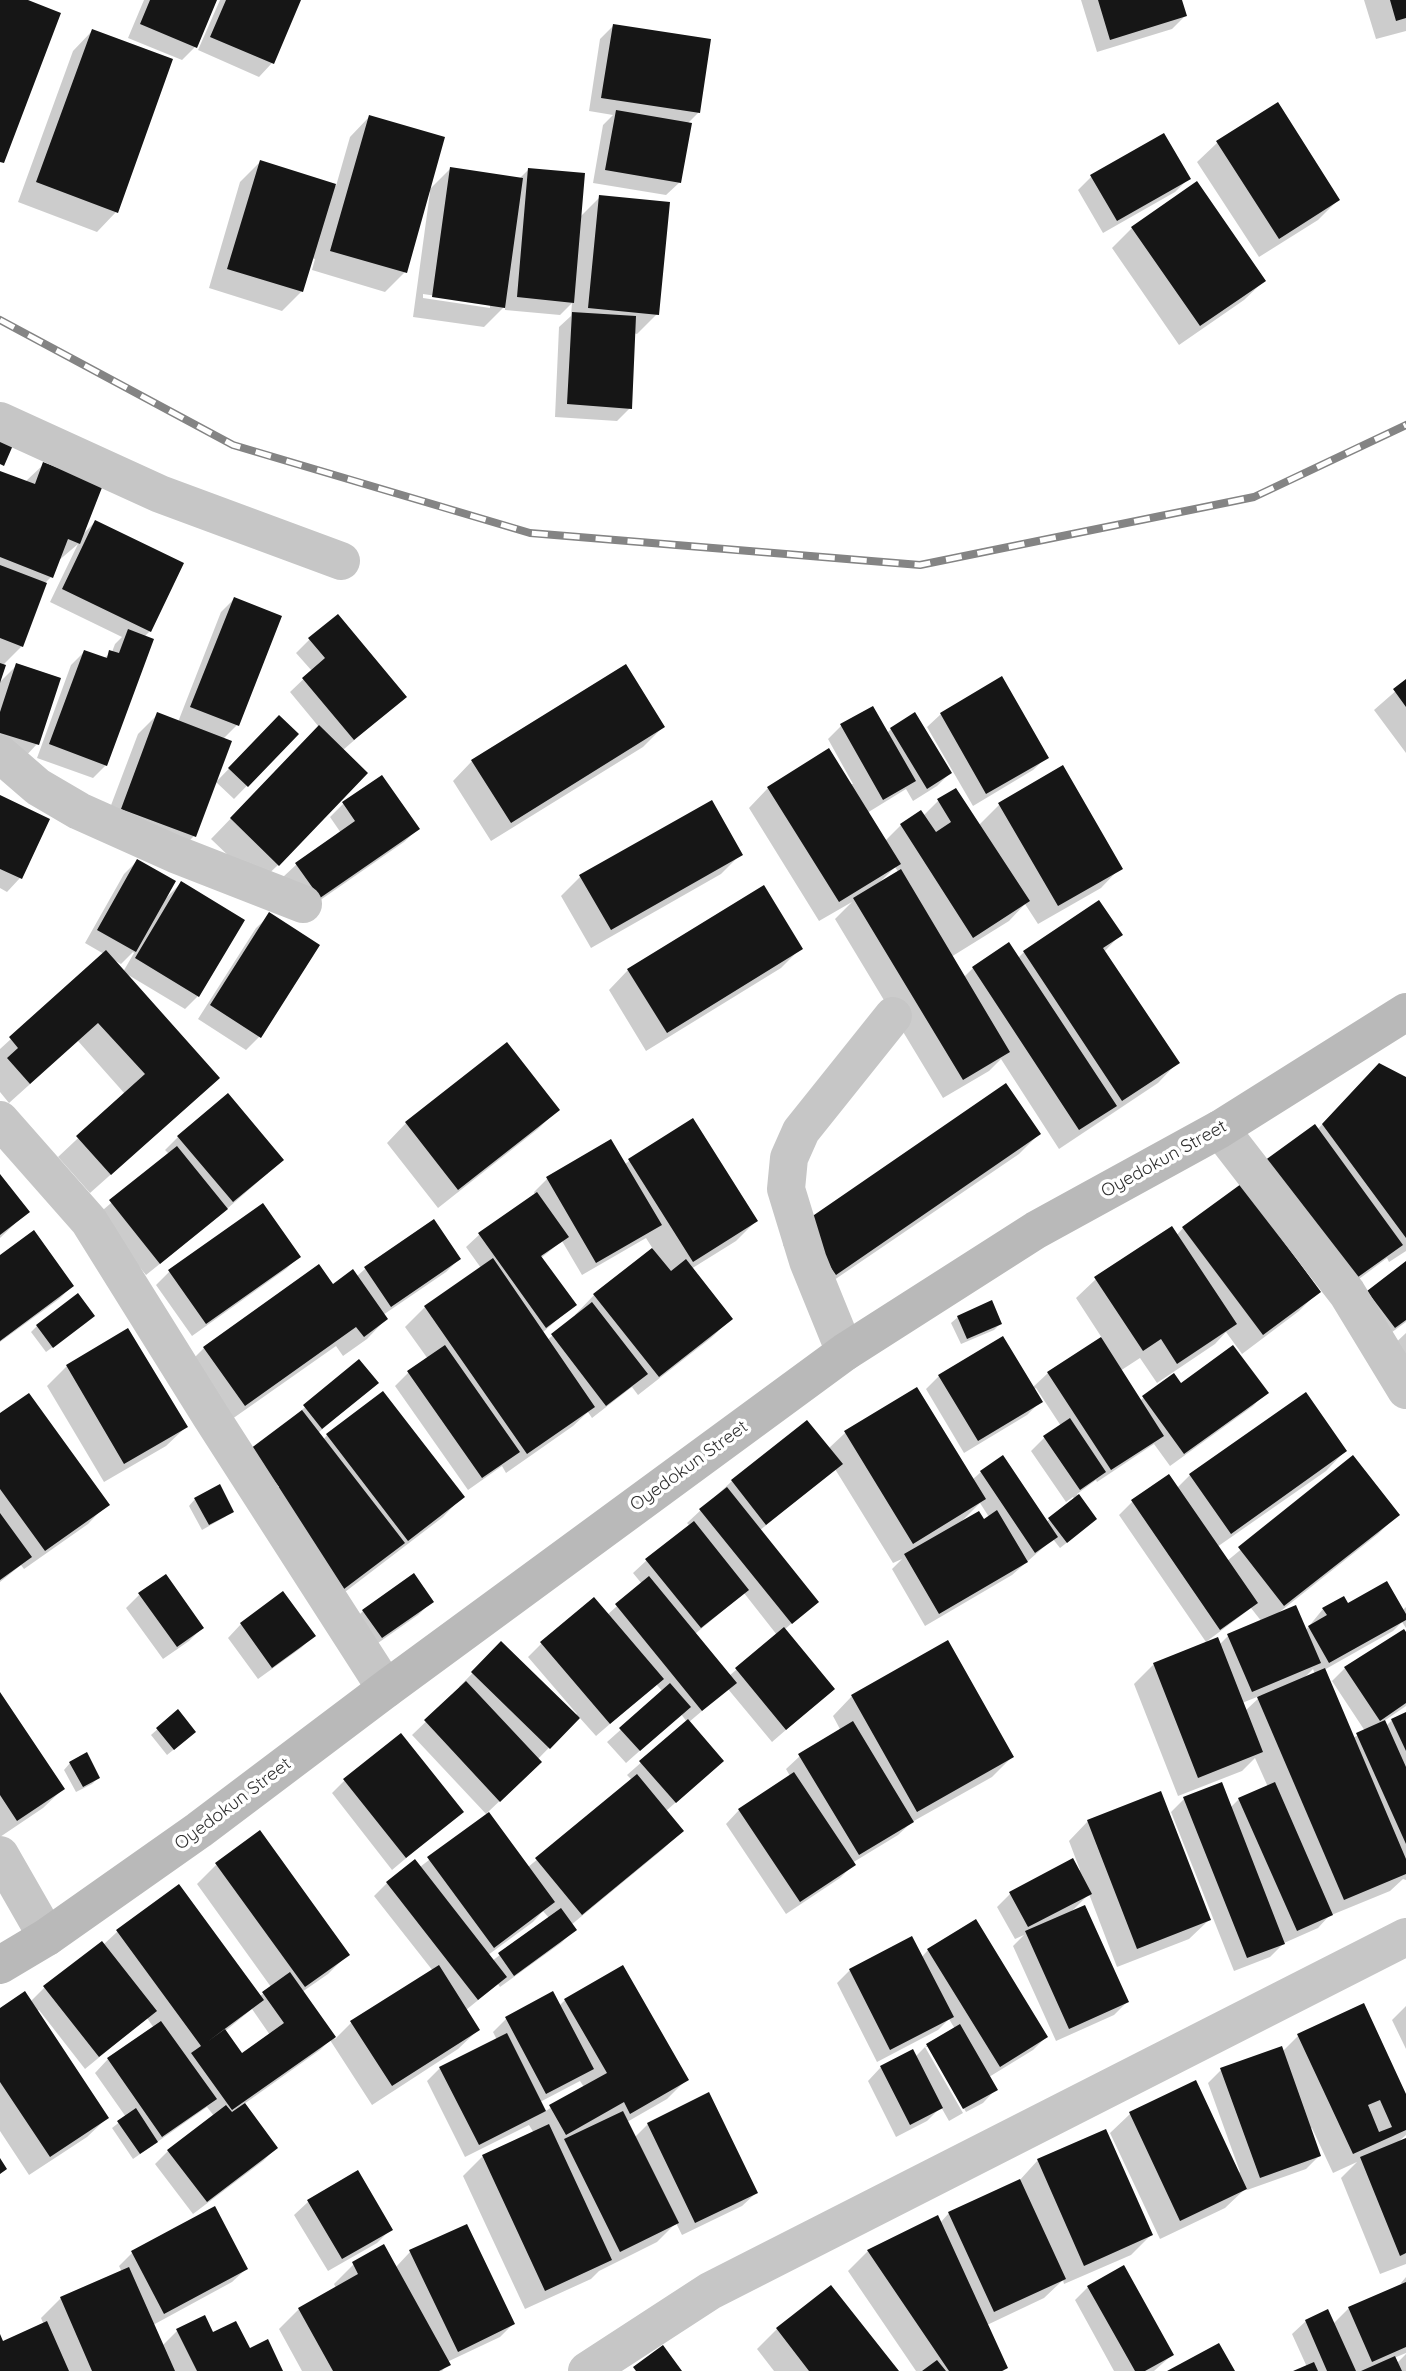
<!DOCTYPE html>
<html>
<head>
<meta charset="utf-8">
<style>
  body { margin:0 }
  canvas { display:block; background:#fff }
</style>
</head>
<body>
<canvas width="1406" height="2371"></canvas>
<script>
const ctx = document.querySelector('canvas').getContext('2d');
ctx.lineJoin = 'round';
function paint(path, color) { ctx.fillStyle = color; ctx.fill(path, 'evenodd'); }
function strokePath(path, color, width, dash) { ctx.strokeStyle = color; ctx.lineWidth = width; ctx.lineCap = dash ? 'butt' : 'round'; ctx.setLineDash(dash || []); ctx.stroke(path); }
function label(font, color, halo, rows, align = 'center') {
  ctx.font = font + ' Quicksand,sans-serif'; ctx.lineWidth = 7; ctx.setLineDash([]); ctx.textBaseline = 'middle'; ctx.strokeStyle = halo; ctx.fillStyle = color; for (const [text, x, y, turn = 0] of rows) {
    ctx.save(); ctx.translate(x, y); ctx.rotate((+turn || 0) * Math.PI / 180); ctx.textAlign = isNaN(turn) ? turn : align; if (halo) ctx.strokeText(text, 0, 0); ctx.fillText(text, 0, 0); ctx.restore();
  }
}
paint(new Path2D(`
  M144,0H215L195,47L182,60L128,38Z
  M220,0H299L272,63L259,77L198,50Z
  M1081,0H1180L1185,16L1172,29L1097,52Z
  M1364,0H1406V31L1376,39Z
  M613,26L699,112L687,124L680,182L666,195L593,183L603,125L613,115L589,111L600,39Z
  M92,31L116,212L97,232L18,202L73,51Z
  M1277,105L1338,200L1318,220L1259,257L1197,162L1217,143Z
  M369,117L405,272L385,292L312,270L315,259L312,258L302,291L282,311L209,288L240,182L260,162L336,186L350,137Z
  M450,169L518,180L529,169L580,217L600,197L657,314L637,334L633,333L630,408L617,421L555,417L559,327L571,316L572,303L560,315L505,310V306L484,327L413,317L430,192L428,191ZM423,294L490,304V308L423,298Z
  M1092,176L1188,179L1175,192L1103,233L1078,190Z
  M1196,183L1264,281L1244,300L1179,345L1112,248L1132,228Z
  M44,464L80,537L95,522L150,631L144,637L106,765L93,778L37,758L71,665L84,652L103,659L112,652L115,644L122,637L50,602L78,544L57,562L51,577L45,583L22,646L2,666L0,679V473L25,482Z
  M234,599L237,725L223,739L194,836L174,856L102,829L138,734L158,714L178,722L221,612Z
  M310,639L404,697L343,750L278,865L258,884L211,839L319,727L290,692L312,671L296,653Z
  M17,665L37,744L24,758L0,750V682Z
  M1406,682V753L1374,710Z
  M872,708L887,733L891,729L950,773L937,786L913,801L906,789L867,813L885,841L901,825L921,812L923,816L938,801L979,825L999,805L1063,768L1120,868L1101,888L1038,924L1025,904L1009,921L951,957L964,977L973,968L1018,958L1024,952L1120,935L1104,952L1177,1063L1158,1083L1059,1149L1001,1059L989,1071L943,1098L835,919L852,902L819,921L749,808L768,788L853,784L828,739L841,726ZM895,867L899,873L880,882Z
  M941,714L1047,757L1033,770L973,806L927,727Z
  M279,717L297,734L234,799L216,782Z
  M663,727L643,747L491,841L453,781L472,761Z
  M0,797L48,820L20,878L7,892L0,888Z
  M344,803L418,829L404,842L306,910L283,877L297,864L341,833L330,817Z
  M741,854L721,874L591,948L561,896L580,877Z
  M137,861L165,899L181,883L198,996L185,1009L125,973L198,1097L90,1193L58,1157L125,1094L78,1041L9,1103L0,1092V1049L104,954L85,943L124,874ZM133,952L134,953L123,972L112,959L121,964Z
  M270,915L318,946L259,1037L246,1050L198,1019L256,928Z
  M801,948L781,968L646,1051L609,990L628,970Z
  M507,1045L558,1109L538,1129L438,1208L387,1143L406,1123Z
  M1406,1079V1251L1389,1262L1387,1258L1331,1300L1317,1130L1359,1085Z
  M1039,1134L1019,1154L815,1293L783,1245L803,1225Z
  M178,1137L268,1173L212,1222L146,1275L97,1215L169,1154L165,1150Z
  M610,1141L624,1165L629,1161L756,1221L736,1241L691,1269L731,1319L711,1338L638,1395L632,1387L592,1418L588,1412L573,1426L506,1473L502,1466L468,1490L395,1386L408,1373L428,1359L405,1327L425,1307L481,1268L466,1247L480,1234L535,1195L534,1192L547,1179ZM646,1238L653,1249L594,1295L575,1315L576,1317L547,1340L542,1333L574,1305L541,1258L562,1241L582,1275Z
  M0,1177L27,1212L0,1238Z
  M263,1205L299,1256L286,1269L192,1336L156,1285L169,1272Z
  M434,1222L459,1259L446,1272L383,1315L386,1319L367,1339L343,1356L336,1346L225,1424L184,1368L204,1348L319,1267L332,1286L356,1277L365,1269Z
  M1183,1228L1319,1291L1299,1311L1242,1354L1226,1332L1215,1344L1157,1383L1140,1358L1120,1371L1140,1401L1143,1398L1180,1385L1266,1392L1253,1406L1170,1466L1154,1444L1097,1482L1096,1480L1077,1494L1095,1519L1089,1525L1060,1548L1053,1539L1012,1575L925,1626L892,1569L902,1559L893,1563L835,1469L759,1531L816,1602L784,1630L833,1689L772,1742L728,1689L689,1722L708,1774L666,1811L682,1831L662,1850L571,1925L574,1930L561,1943L500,1987L498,1984L466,2010L478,2030L458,2049L372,2105L330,2040L320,2050L244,2104L276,2148L263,2161L193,2214L155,2164L168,2151L214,2116L207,2107L133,2159L112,2128L126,2117L95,2073L108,2059L154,2028L147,2018L85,2069L39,2010L36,2011L107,2118L87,2137L29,2175L0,2131V2010L30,2002L45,1987L103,1945L117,1932L178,1886L259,1997L271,1987L197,1884L216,1865L348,1954L328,1974L302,1992L335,2039L351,2023L433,1971L374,1896L387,1883L420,1867L487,1815L412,1735L461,1688L459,1687L501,1644L575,1716L577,1714L528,1657L541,1644L594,1599L607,1615L642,1584L633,1573L647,1560L690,1526L687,1523L732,1481L807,1422L828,1449L845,1433L917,1389L972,1480L981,1472L1046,1522L1075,1500L1073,1497L1066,1502L1031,1451L1045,1437L1061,1426L1036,1388L1033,1390L1040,1402L1027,1415L964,1453L926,1389L939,1376L1032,1388L1048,1373L1102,1338L1076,1298L1096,1279L1176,1236ZM980,1503L989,1517L983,1521H962ZM744,1593L777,1635L729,1676L695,1634ZM656,1684L663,1692L607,1742L626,1763L681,1714L687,1722L627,1775L632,1780L527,1868L487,1813L526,1776L537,1760L579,1717L596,1736ZM543,1911L549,1918L492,1961L488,1955L533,1922ZM252,2009L270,2035L242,2055L224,2032Z
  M0,1257L72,1286L59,1299L0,1342Z
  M1406,1263V1322L1381,1340L1355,1305Z
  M958,1317L1000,1324L994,1330L961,1344L951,1323Z
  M87,1322L46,1352L31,1332L37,1326Z
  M128,1331L186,1427L166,1446L104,1482L47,1386L67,1366Z
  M1406,1333V1381L1390,1348Z
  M359,1362L376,1383L318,1433L323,1440L327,1435L462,1497L443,1517L324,1608L291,1419Z
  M0,1415L107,1504L88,1524L24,1569L21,1565L0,1582Z
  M1345,1451L1326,1471L1217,1547L1227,1561L1352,1458L1397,1515L1378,1534L1277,1614L1305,1631L1323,1609L1348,1605L1402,1611L1406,1607V1628L1402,1622L1393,1631L1324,1670L1353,1738L1365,1731L1332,1681L1345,1668L1406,1635V1706L1384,1721L1386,1726L1392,1720L1406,1714V1880L1403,1879L1390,1891L1329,1916L1318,1928L1284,1943L1270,1957L1234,1971L1171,1812L1184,1799L1230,1808L1239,1799L1268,1787L1255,1758L1242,1771L1178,1796L1134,1684L1154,1664L1217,1640L1219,1645L1228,1636L1262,1622L1251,1608L1206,1642L1119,1515L1132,1502L1177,1488L1190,1475ZM1313,1669L1315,1674L1302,1680ZM1262,1695L1245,1711L1242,1703Z
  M195,1499L232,1511L225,1517L202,1530L189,1506Z
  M282,1593L314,1635L301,1648L258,1679L228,1638L241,1624Z
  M139,1595L202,1628L189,1641L163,1659L126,1608Z
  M431,1602L418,1615L368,1650L350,1624L363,1611Z
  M0,1695L63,1789L43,1808L0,1837Z
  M852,1696L1012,1757L992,1777L912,1822L898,1835L852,1863L853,1865L840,1878L786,1914L726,1824L739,1810L790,1776L786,1769L800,1756L841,1731L833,1716Z
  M178,1711L188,1738L167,1755L151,1735Z
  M70,1763L98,1778L92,1784L76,1792L64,1770Z
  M345,1780L461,1812L392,1870L332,1793Z
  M1088,1821L1209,1920L1189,1939L1117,1967L1089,1894L1070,1913L1127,2002L1114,2015L1056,2041L1013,1946L1024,1935L1015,1939L997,1907L1010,1894L1072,1861L1077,1871L1080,1870L1069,1841Z
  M928,1950L1046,2037L1033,2050L989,2077L996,2089L983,2103L966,2112L929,2047H925L955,2029L949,2019L938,2030L877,2062L837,1983L850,1970L921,1958Z
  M565,2000L686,2080L667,2099L627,2122L634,2138L648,2124L756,2193L742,2206L682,2235L676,2223L657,2242L599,2271L591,2279L525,2309L463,2176L483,2156L534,2133L529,2125L465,2157L427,2081L440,2068L497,2040L493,2032L506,2019L559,2006ZM580,2081L584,2087L544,2112L540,2102Z
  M1406,2006V2049L1392,2020Z
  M1298,2036L1406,2098V2135L1397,2143L1406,2140V2264L1380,2274L1341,2178L1357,2162L1333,2173L1312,2128L1310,2129L1319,2156L1306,2169L1247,2190L1246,2188L1225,2208L1160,2239L1110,2133L1130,2114L1195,2083L1238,2173L1240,2172L1208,2083L1221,2070L1282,2052Z
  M925,2047L963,2113L949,2121L941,2107L927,2121L896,2137L868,2081L881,2067L915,2057Z
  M1038,2160L1151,2235L1131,2255L1064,2284L1063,2280L1044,2298L987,2325L1006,2368L1003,2371H916L848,2271L868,2251L937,2218L940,2223L949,2213L1019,2181Z
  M357,2173L390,2230L377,2243L328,2271L294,2215L308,2202Z
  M214,2209L246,2269L232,2282L153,2325L162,2346L178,2330L212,2334L249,2351L281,2371H0V2339L2,2343L44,2325L41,2318L61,2298L122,2272L119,2266L132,2253Z
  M410,2252L513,2324L500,2337L447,2362L448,2364L442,2371H302L279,2329L299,2309L336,2288L334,2284L354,2264L395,2268Z
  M1406,2277V2353L1394,2358L1397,2363L1406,2354V2371H1297L1307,2367L1292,2334L1306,2321L1333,2324L1349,2308L1402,2286L1401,2283Z
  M831,2287L896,2371H774L757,2349L777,2329Z
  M1088,2287L1172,2355L1154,2371H1114L1075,2300Z`), '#0003');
paint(new Path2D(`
  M0,0H28L61,13L4,163L0,162Z
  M150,0H217L197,48L140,24Z
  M226,0H301L274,64L210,37Z
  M1098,0H1182L1187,16L1110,40Z
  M1390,0H1406V18L1396,21Z
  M613,24L711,39L700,113L601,98Z
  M92,29L173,59L118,213L36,182Z
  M1278,102L1340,200L1279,239L1216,141Z
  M616,110L692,123L681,183L605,170Z
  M369,115L445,137L407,273L330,251Z
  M1164,133L1191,179L1117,221L1090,175Z
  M260,160L336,184L303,292L227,269Z
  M450,167L523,178L505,308L432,297Z
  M528,168L585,173L574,303L517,297Z
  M1197,181L1266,281L1200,326L1131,227Z
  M599,195L670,202L659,315L588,308Z
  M572,312L636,316L632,409L567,404Z
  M0,429L17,436L4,466L0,464Z
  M43,462L103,485L80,544L68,539L53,578L0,557V471L35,484Z
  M95,520L184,563L151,632L62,589Z
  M0,565L47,583L23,647L0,638Z
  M234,597L282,616L239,726L190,707Z
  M338,614L407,697L354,740L302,678L325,658L308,638Z
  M128,629L154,639L107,766L49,744L84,650L107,658L109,650L119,653Z
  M0,663L6,665L0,683Z
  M16,663L61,678L39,745L0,733V712Z
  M626,664L665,727L511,823L471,760Z
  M1002,676L1049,758L986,794L940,713Z
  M1406,679V707L1393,689Z
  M873,706L916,781L883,800L840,724Z
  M157,712L232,741L196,837L121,809Z
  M915,712L952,773L927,789L890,728Z
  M279,715L299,734L248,787L228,768Z
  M319,725L368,773L279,866L230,818Z
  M829,748L901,864L839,902L767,787Z
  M1063,765L1123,869L1058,906L998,803Z
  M382,775L420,829L320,898L295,863L355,821L342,802Z
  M956,788L1030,901L973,938L900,824L921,810L936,832L951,822L937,799Z
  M0,795L50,819L22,879L0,869Z
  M712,800L743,855L611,930L579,875Z
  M137,859L176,881L136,952L97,930Z
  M901,869L1010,1052L963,1080L853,898Z
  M181,881L245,920L199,997L135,958Z
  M764,885L803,949L667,1033L627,969Z
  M1099,900L1123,935L1103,948L1180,1063L1122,1101L1023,951Z
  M269,912L320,945L261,1038L210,1005Z
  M1009,942L1117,1106L1079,1130L972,967Z
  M106,950L220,1078L111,1175L76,1136L145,1074L98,1023L30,1084L7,1058L18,1048L9,1037Z
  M507,1042L560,1110L458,1190L405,1122Z
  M1379,1063L1406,1077V1238L1322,1124Z
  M1006,1083L1041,1134L836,1275L801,1224Z
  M228,1093L284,1160L233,1202L177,1136Z
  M693,1118L758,1221L693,1262L628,1159Z
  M1315,1124L1403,1245L1351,1282L1264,1161Z
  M611,1139L662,1225L596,1263L546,1177Z
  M177,1146L228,1209L160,1264L109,1200Z
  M0,1174L30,1212L0,1235Z
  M1241,1184L1321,1292L1263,1335L1182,1227Z
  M537,1192L569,1237L541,1256L577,1305L546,1328L478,1233Z
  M263,1203L301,1257L206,1324L168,1270Z
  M434,1219L461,1259L391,1307L364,1267Z
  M1172,1226L1237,1324L1177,1364L1161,1339L1143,1351L1094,1277Z
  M34,1230L74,1286L0,1341V1255Z
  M652,1248L671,1271L686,1259L733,1319L659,1377L593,1294Z
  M493,1258L595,1407L527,1454L424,1306Z
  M1406,1261V1320L1395,1328L1367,1291Z
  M319,1264L333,1284L353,1269L388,1319L364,1337L356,1327L245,1406L203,1347Z
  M78,1293L95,1316L53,1348L36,1325Z
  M992,1300L1002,1324L967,1339L957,1316Z
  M592,1302L648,1374L606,1406L551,1334Z
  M128,1328L188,1427L124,1464L66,1365Z
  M1003,1336L1043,1402L978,1441L938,1375Z
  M1101,1337L1164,1436L1111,1470L1047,1372Z
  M445,1345L520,1452L482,1478L407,1371Z
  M1233,1345L1269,1393L1184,1454L1142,1396L1174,1373L1181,1383Z
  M359,1359L379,1383L322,1429L303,1405Z
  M917,1387L986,1499L913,1544L844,1431Z
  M383,1391L465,1497L408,1541L326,1434Z
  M1306,1392L1347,1451L1231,1534L1189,1474Z
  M29,1393L110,1505L45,1551L0,1489V1413Z
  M302,1410L405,1543L344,1589L274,1490L279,1487L250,1449Z
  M1070,1418L1106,1472L1080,1490L1043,1436Z
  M807,1420L843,1464L766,1525L731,1480Z
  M1003,1455L1058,1537L1035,1553L980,1471Z
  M1353,1455L1400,1515L1284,1606L1238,1547Z
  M1169,1474L1258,1603L1220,1630L1131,1500Z
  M220,1484L234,1512L209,1525L194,1498Z
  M727,1487L819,1602L792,1624L699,1509Z
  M1079,1494L1097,1519L1067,1543L1048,1518Z
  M997,1510L1028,1562L939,1614L904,1554L979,1511L984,1519Z
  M0,1513L32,1557L0,1580Z
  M694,1521L749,1590L701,1628L645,1559Z
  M414,1573L434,1602L382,1638L362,1610Z
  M166,1574L204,1628L177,1647L138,1593Z
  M649,1576L737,1683L702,1711L615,1604Z
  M1387,1581L1406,1614V1620L1329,1663L1308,1626L1327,1615L1322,1608L1344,1596L1348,1603Z
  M283,1591L316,1636L272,1668L240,1623Z
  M594,1597L664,1679L610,1724L540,1642Z
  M1296,1605L1321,1663L1252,1692L1227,1634Z
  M784,1627L835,1689L786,1730L735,1668Z
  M1404,1629L1406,1632V1703L1380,1721L1344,1667Z
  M1218,1637L1263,1752L1198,1778L1153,1663Z
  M948,1640L1014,1757L917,1812L851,1695Z
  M501,1641L580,1718L550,1749L471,1672Z
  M1325,1668L1406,1859V1874L1344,1900L1257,1697Z
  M466,1681L542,1762L500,1802L424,1720Z
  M670,1683L691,1707L640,1751L619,1728Z
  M0,1692L65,1789L17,1821L0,1795Z
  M178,1709L196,1732L174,1750L156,1728Z
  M1406,1712V1751L1391,1719Z
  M688,1719L724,1761L676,1803L639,1761Z
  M1385,1720L1406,1767V1844L1356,1733Z
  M853,1721L914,1822L859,1855L798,1754Z
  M401,1733L464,1812L406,1858L343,1779Z
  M87,1752L100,1778L83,1787L69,1762Z
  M794,1772L856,1865L800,1902L738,1809Z
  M637,1774L684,1831L582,1915L535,1858Z
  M1222,1782L1285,1944L1247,1958L1183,1797Z
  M1275,1782L1333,1915L1297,1931L1238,1798Z
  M1161,1791L1211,1920L1137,1949L1087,1820Z
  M489,1812L555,1902L494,1948L427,1857Z
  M260,1830L350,1955L305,1987L215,1863Z
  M1073,1858L1092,1894L1028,1927L1009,1892Z
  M415,1859L507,1977L478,2000L386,1882Z
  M179,1884L264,2000L207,2042L225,2029L242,2053L284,2023L262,1992L290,1972L336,2037L232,2110L191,2053L201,2046L116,1930Z
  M1085,1905L1129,2002L1069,2029L1025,1931Z
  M561,1908L577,1930L514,1976L498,1953Z
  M976,1919L1048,2037L1000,2067L927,1949Z
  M912,1936L954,2017L890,2050L849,1969Z
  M102,1941L157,2011L99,2057L43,1986Z
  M439,1965L480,2030L392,2086L350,2021Z
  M623,1965L689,2080L630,2114L624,2102L566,2135L549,2105L607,2073L564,1999Z
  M25,1991L109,2118L50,2157L0,2082V2008Z
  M553,1991L594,2069L546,2094L505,2017Z
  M1364,2003L1406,2094V2130L1353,2154L1297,2034ZM1380,2100L1392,2127L1379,2132L1368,2105Z
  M161,2021L217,2099L162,2137L107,2058Z
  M960,2024L998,2090L963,2109L926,2044Z
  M507,2033L546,2111L479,2145L439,2067Z
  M1282,2046L1321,2156L1260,2178L1220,2068Z
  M913,2049L943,2108L910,2125L880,2066Z
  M1196,2080L1247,2189L1180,2221L1129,2112Z
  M709,2092L758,2193L695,2223L647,2123Z
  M245,2103L278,2148L207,2202L167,2150L226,2105L232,2112Z
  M136,2108L158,2142L140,2154L117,2121Z
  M623,2111L679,2223L620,2252L564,2139Z
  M549,2124L612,2260L545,2291L482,2155Z
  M1106,2129L1153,2235L1084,2266L1037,2159Z
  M1406,2138V2253L1400,2256L1360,2157Z
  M0,2158L7,2169L0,2174Z
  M358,2170L393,2230L342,2259L307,2200Z
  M1020,2179L1066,2279L994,2312L948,2212Z
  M215,2206L248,2269L164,2314L131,2251Z
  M938,2215L1008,2368L1002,2371H949L867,2250Z
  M467,2224L515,2324L458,2352L409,2250Z
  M384,2244L451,2365L439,2371H333L298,2308L358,2274L352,2262Z
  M1124,2265L1174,2355L1145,2371H1135L1087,2286Z
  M129,2267L175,2371H92L60,2297Z
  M1406,2282V2347L1372,2362L1348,2307Z
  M831,2285L899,2371H809L776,2328Z
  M1328,2309L1356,2371H1327L1305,2320Z
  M205,2315L213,2332L236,2321L250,2348L268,2339L283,2371H197L176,2329Z
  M47,2321L69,2371H0V2334L3,2341Z
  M1219,2343L1235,2371H1167Z
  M663,2345L682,2371H636L633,2367Z
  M1395,2356L1402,2371H1361Z
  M937,2360L946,2371H922Z
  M1314,2362L1318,2371H1293Z`), '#161616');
strokePath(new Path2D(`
  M0,421L160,494L341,561
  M0,754L38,787L79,811L175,854L303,904
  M0,1120L89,1221L210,1415L386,1689
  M1220,1129L1347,1293L1406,1390
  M845,1352L808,1261L786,1189L789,1158L801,1131L893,1016
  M0,1855L47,1937
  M587,2371L710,2291L1406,1937`), '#c6c6c6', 38);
strokePath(new Path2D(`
  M0,1965L47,1937L199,1830L386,1689L845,1352L1036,1230L1220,1129L1406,1012`), '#b9b9b9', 38);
const rail = new Path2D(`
  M0,320L233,445L530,533L920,565L1254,497L1406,425`);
strokePath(rail, '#848484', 8);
strokePath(rail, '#fff', 5, [16]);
label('18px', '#2f2f2f', '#fff', [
  ["Oyedokun Street",1164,1159,-29],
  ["Oyedokun Street",689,1466,-36],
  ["Oyedokun Street",233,1804,-37]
]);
</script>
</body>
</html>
